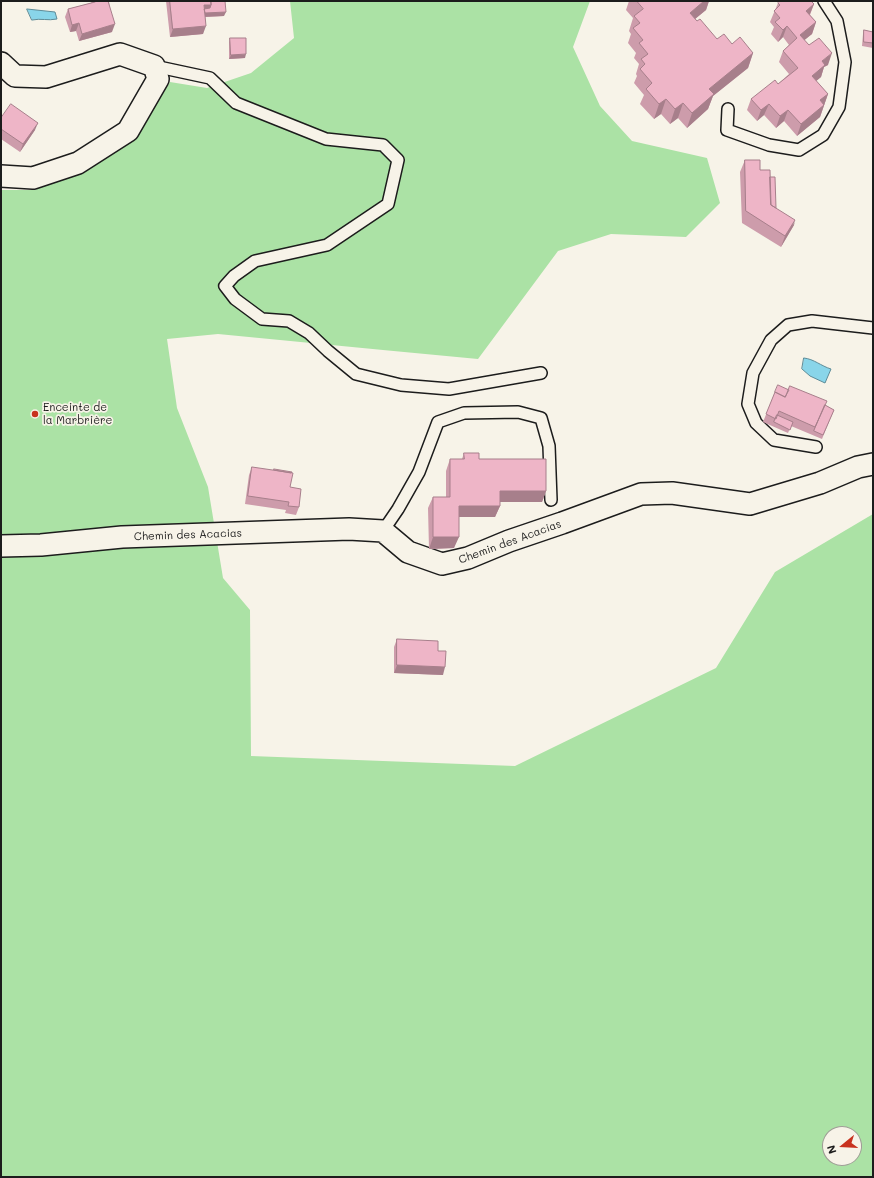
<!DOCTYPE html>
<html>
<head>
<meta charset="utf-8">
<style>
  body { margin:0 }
  #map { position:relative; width:874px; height:1178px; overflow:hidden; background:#f7f3e8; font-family:Mali,sans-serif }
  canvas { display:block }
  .frame { position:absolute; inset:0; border:2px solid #1c1c1c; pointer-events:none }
  .north { position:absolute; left:822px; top:1126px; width:40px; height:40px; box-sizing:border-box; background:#f7f3e8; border:1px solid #9f9d96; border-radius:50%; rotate:252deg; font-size:11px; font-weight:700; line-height:16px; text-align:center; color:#1c1c1c }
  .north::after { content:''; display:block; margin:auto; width:14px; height:18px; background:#c8321e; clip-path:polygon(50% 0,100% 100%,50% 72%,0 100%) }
</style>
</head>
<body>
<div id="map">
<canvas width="874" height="1178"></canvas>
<div class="frame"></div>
<div class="north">N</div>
</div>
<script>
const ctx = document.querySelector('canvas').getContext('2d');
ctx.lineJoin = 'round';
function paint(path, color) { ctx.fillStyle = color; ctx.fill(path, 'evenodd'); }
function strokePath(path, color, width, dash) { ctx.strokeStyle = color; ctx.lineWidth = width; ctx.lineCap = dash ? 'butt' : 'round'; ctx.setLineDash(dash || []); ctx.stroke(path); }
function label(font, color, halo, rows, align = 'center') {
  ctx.font = font + ' Mali,sans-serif'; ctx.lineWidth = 3.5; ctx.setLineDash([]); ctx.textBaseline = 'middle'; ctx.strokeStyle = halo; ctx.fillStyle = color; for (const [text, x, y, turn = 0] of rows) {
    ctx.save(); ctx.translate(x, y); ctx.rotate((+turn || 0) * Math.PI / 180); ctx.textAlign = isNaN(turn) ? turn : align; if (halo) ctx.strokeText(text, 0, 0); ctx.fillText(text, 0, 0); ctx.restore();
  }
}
paint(new Path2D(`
  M290,1H590L573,47L600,106L632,141L707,158L720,203L686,237L611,234L558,251L478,359L383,350L218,334L167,339L177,408L208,487L223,578L250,610L251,756L515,766L716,668L775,572L873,514V1177H1V190H35L93,162L145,122L170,82L207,88L251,73L294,38ZM830,1134H854V1158H830Z`), '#abe2a5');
const water = new Path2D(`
  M27,9L55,12L57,19C48,21 41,18 32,20Z
  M804,358C814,359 821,366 831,369L825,383L810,376L802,369Z`);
paint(water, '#89d5e9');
strokePath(water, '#5d8b97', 1);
const lane = new Path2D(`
  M154,66L210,78L236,103L326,139L383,145L398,160L388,204L327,245L255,261L234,276L225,286L235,299L262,319L289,321L309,333L328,351L356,374L401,385L449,389L541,373
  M728,109L727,130L769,145L799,150L823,135L839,107L845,62L837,21L824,1
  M816,447L774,440L756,423L748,404L753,373L771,340L788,325L812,321L873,328
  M383,531L398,509L419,472L438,422L464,413L518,412L541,418L549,446L551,500`);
const street = new Path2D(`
  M1,63L15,76L46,77L120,54L154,66L158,79L128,131L78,163L33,178L1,176
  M1,546L41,545L122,537L349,529L383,531L408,552L442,564L468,558L509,541L562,523L641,494L672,493L750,504L820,483L858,467L873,464`);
strokePath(lane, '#1c1c1c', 14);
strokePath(street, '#1c1c1c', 24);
strokePath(lane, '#f7f3e8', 11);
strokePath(street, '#f7f3e8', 21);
paint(new Path2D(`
  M92,1H109L112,32L79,41L76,31L70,32L65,17L68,9L91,3Z
  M166,1H225L224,16L205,17L203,34L170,37Z
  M629,1H709L706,10L695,19L717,39L732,44L753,53L748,68L713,96L708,109L687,128L678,118L670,124L661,114L654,119L640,104L644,95L634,83L637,76L636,74L639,64L634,58L636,53L628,43L631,34L629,31L633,18L626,10Z
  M778,3L814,4L810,15L816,22L812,34L804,40L828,65L824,67L821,77L816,81L828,94L820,117L797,136L784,121L776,128L764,115L757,121L747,110L751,99L778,84L789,74L779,62L783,51L789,45L783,37L778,42L771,34L774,27L770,22Z
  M864,30L873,32V48L862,46L863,34Z
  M230,38L245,58L229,59V42Z
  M1,118L35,130L20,152L1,139Z
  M745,160L760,170L770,177L776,208L794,225L781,247L742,223L740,172Z
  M775,392L825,405L834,410L822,439L791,426L788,433L763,422Z
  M464,453L546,491L542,502H500V506L495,517H459L454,548L429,549L428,508L433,497H446V471L450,459H462Z
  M252,467L290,487L299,507L296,515L285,513L286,510L245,504L249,475Z
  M397,639L438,651L443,675L394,673V647Z`), '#cd9cab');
paint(new Path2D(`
  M704,1H709L706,10L684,28L690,13Z
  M814,4L809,16L806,11Z
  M204,5H211L208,12L203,13Z
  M226,12L224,16L202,17L203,13Z
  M816,22L812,34L796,47L800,35Z
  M79,23L76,31L70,32L72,25Z
  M115,24L112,32L79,41L82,34Z
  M206,26L203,34L170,37L173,29Z
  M787,26L783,37L778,42L783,30Z
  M753,53L748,68L713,96L708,109L687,128L692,113L709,89Z
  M832,53L828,65L824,67L821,77L808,88L812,76L822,61Z
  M246,54L245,58L229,59L231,55Z
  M828,94L820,117L797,136L801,124L820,100Z
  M666,99L661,114L654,119L659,104Z
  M683,103L678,118L670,124L675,109Z
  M769,104L764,115L757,121L761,110Z
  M788,110L784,121L776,128L780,116Z
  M38,123L35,130L20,152L23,144Z
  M795,220L792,227L795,221L794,225L781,247L785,236Z
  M500,491H546L542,502H496Z
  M459,506H500L495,517H455Z
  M433,537H459L454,548L429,549Z
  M397,665L445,667L443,675L394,673Z`), '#a77f8b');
const building = new Path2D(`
  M95,1H108L115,24L82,34L79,23L72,25L68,9L95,2Z
  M170,1H211V5H204L206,26L173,29Z
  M211,1H225L226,12L205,13L204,9L210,8L211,5Z
  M637,1H704L690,13L697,21L700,19L717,39L724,34L732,44L740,37L753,53L709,89L714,94L692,113L683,103L675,109L666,99L659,104L646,89L652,83L640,69L645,64L641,59L648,54L639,43L643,40L633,28L640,23L634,16L643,9Z
  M780,1H811L814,4L806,11L816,22L800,35L809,45L819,38L832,53L822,61L825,65L812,76L828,94L820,100L824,105L801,124L788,110L780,116L769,104L761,110L751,99L775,80L778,84L798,68L783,51L797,38L787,26L783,30L775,22L780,18L774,11L780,5L778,3Z
  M864,30L873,32V43L864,42Z
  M230,38H246V54L231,55Z
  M11,104L38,123L23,144L1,129V118Z
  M745,160H760V170H770L771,205L795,220L785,236L746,211Z
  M770,177H775L776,208L771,205Z
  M778,385L789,390L785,397L775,392Z
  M790,386L827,401L815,427L779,411L776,419L766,414L775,392L785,397Z
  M825,405L834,410L823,435L814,431Z
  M777,415L793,422L790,430L774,422Z
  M464,453H479V459H546V491H500V506H459V537H433V497H450V459H464Z
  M252,467L293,473L290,487L301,489L299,507L288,506L289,502L248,496Z
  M274,469L292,472L291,473L274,470Z
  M397,639L438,641V651H446L445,667L397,665Z`);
paint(building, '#eeb5c7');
strokePath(building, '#a77f8b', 1);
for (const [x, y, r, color] of [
  [35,414,4,"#c8321e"]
]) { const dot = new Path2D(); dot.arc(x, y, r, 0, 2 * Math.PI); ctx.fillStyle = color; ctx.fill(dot); strokePath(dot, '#f7f3e8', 1.5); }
label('11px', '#1c1c1c', '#f7f3e8', [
  ["Enceinte de",43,408],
  ["la Marbrière",43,421]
], 'left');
label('11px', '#1c1c1c', '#f7f3e8', [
  ["Chemin des Acacias",188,535,-2],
  ["Chemin des Acacias",510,542,-20]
]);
</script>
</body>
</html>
